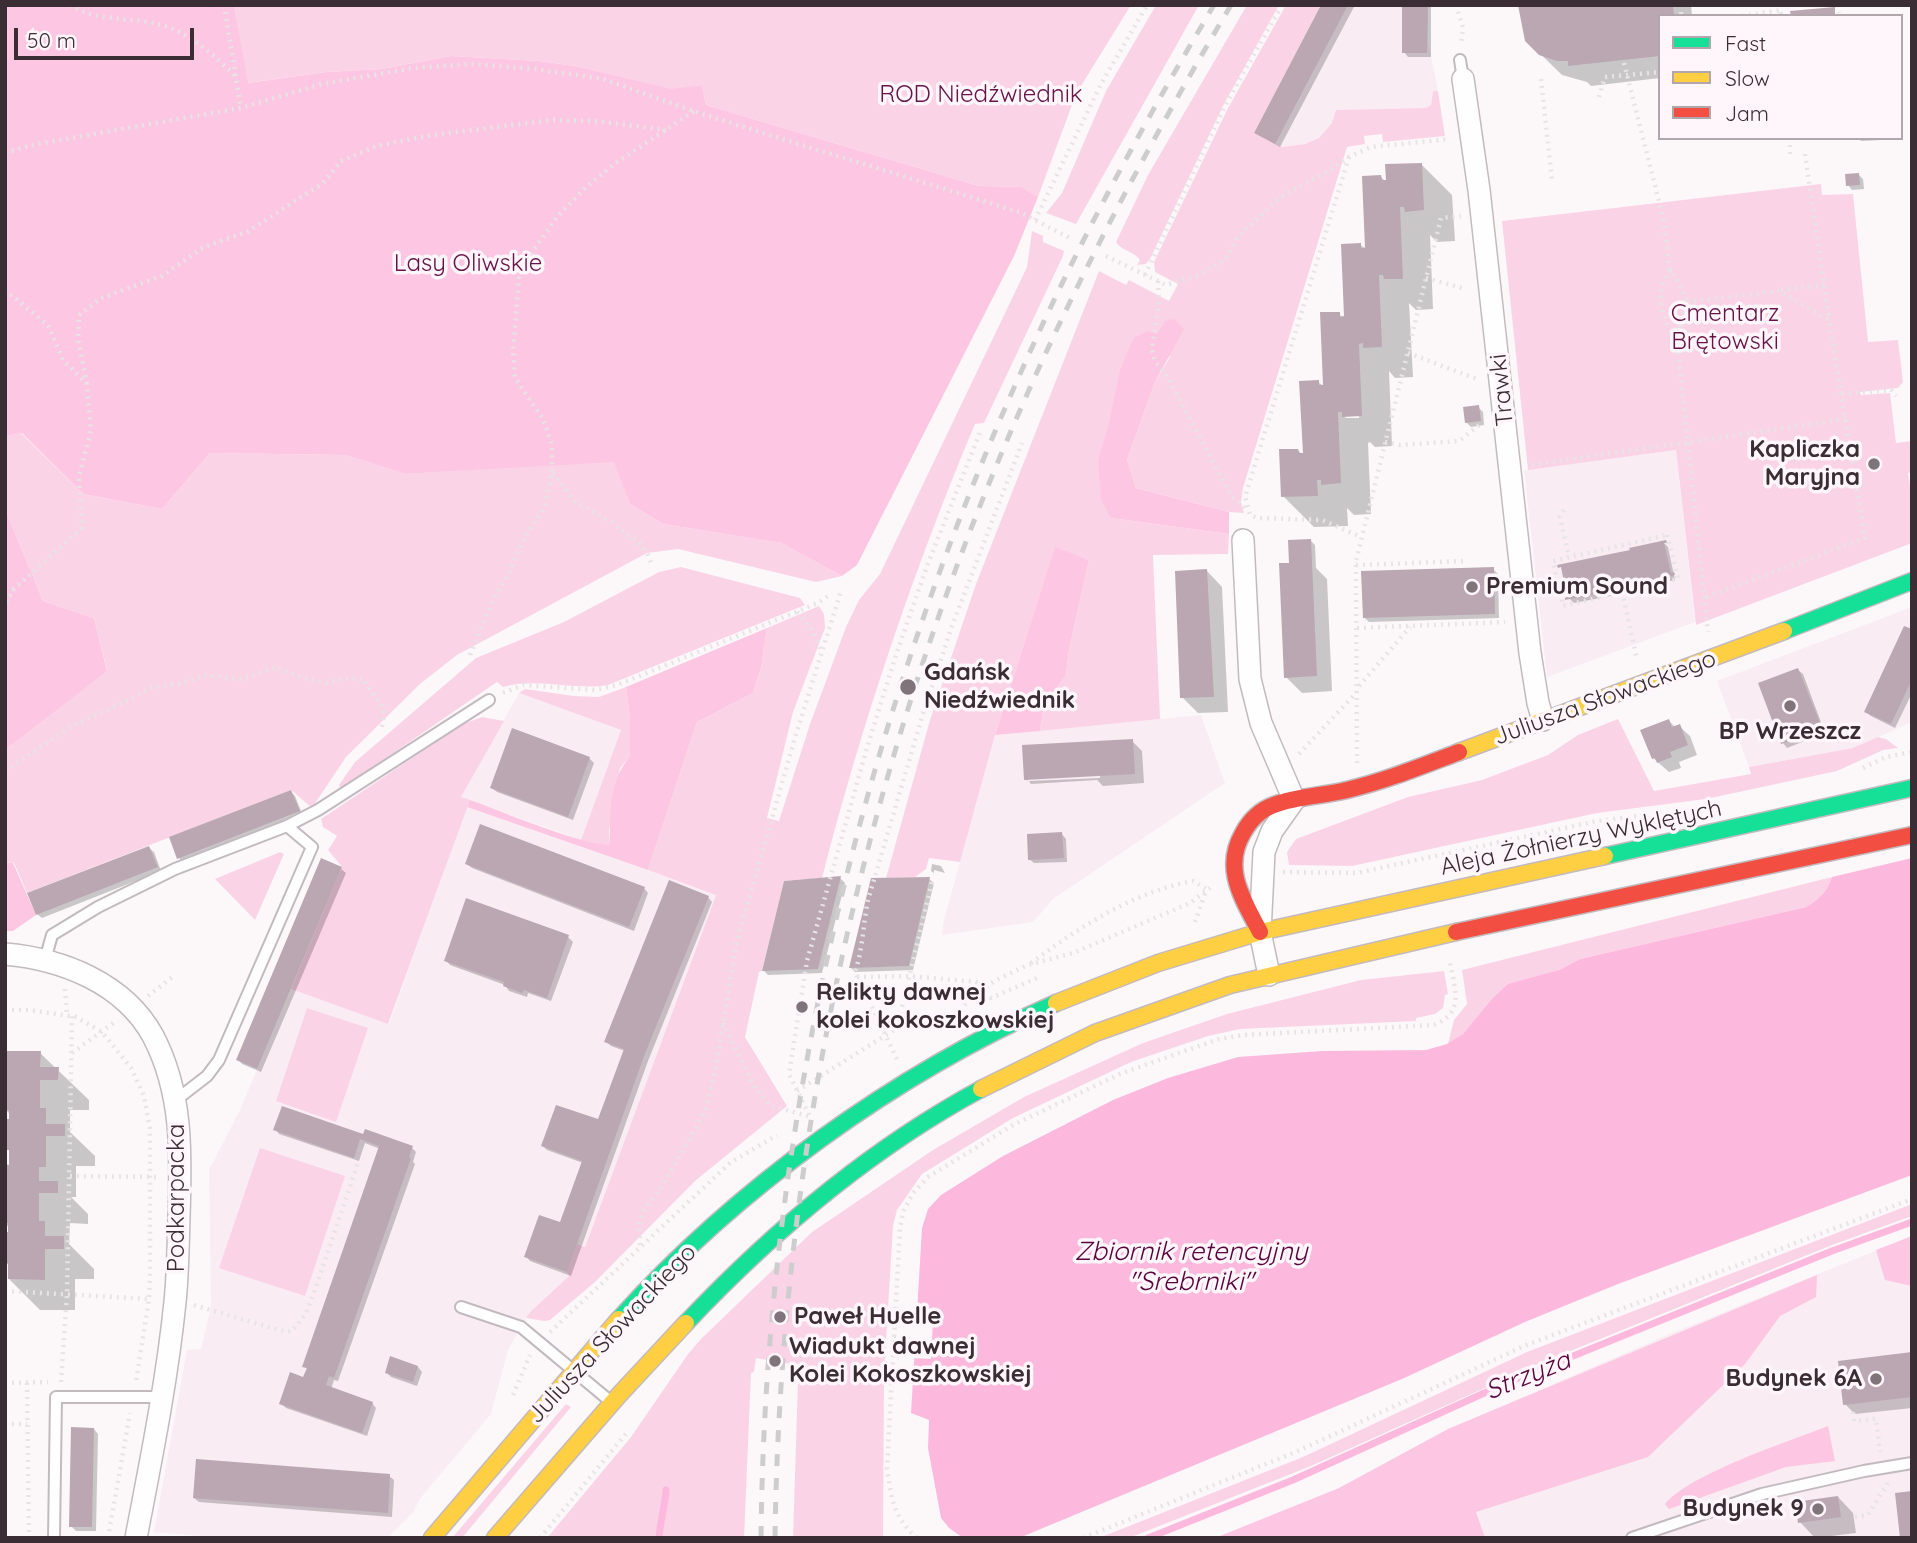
<!DOCTYPE html>
<html>
<head>
<meta charset="utf-8">
<style>
  body { margin:0 }
  #map { position:relative; width:1917px; height:1543px; overflow:hidden; background:#fcf8fa; font-family:Quicksand,sans-serif }
  canvas { display:block }
  .frame { position:absolute; inset:0; border:7px solid #3b2d34; pointer-events:none }
  .legend { position:absolute; left:1658px; top:14px; width:245px; height:126px; box-sizing:border-box; background:#fef6fa; border:2px solid #b0a6ab; margin:0; padding:9px 12px; list-style:none; font-size:21px; color:#3b2d34 }
  .legend li { display:flex; align-items:center; gap:14px; height:35px }
  .legend b { width:35px; border:2px solid #b0a6ab }
  .scale { position:absolute; left:14px; top:28px; width:180px; height:32px; box-sizing:border-box; border:4px solid #3b2d34; border-top:0; padding-left:9px; font-size:21px; line-height:24px; white-space:nowrap; color:#3b2d34; -webkit-text-stroke:5px #fef6fa; paint-order:stroke }
</style>
</head>
<body>
<div id="map">
<canvas width="1917" height="1543"></canvas>
<div class="frame"></div>
<ul class="legend">
<li><b style="height:9px;background:#16e098"></b>Fast</li>
<li><b style="height:9px;background:#ffcf43"></b>Slow</li>
<li><b style="height:9px;background:#f24e42"></b>Jam</li>
</ul>
<div class="scale">50 m</div>
</div>
<script>
const ctx = document.querySelector('canvas').getContext('2d');
ctx.lineJoin = 'round';
function paint(path, color) { ctx.fillStyle = color; ctx.fill(path, 'evenodd'); }
function strokePath(path, color, width, dash) { ctx.strokeStyle = color; ctx.lineWidth = width; ctx.lineCap = dash ? 'butt' : 'round'; ctx.setLineDash(dash || []); ctx.stroke(path); }
function label(font, color, halo, rows, align = 'center') {
  ctx.font = font + ' Quicksand,sans-serif'; ctx.lineWidth = 7; ctx.setLineDash([]); ctx.textBaseline = 'middle'; ctx.strokeStyle = halo; ctx.fillStyle = color; for (const [text, x, y, turn = 0] of rows) {
    ctx.save(); ctx.translate(x, y); ctx.rotate((+turn || 0) * Math.PI / 180); ctx.textAlign = isNaN(turn) ? turn : align; if (halo) ctx.strokeText(text, 0, 0); ctx.fillText(text, 0, 0); ctx.restore();
  }
}
paint(new Path2D(`
  M1321,5H1428V41L1438,91H1433L1431,105L1426,108L1332,123L1319,138L1305,144L1282,147L1254,133Z
  M1676,450L1695,622L1547,677L1524,470Z
  M1912,607V722L1854,748L1749,767L1717,681Z
  M519,693L621,730L581,840L460,797Z
  M1201,715L1225,783L1053,899L1033,922L942,935L944,920L995,735Z
  M467,807L716,894L585,1247L577,1244L570,1275L530,1312L521,1327L508,1350L491,1414L419,1500L414,1511L387,1538H221L154,1532L187,1350L201,1349L211,1307L209,1170L239,1112L291,989L389,1024Z
  M1912,1236V1538H1485L1448,1429L1665,1336Z`), '#f9ecf2');
paint(new Path2D(`
  M234,5H1131L1076,94L1038,197L1022,187L979,186L706,105L702,85L671,90L575,66L539,61L451,56L382,69L326,72L247,83Z
  M1156,5H1199L1076,224L1046,213L1062,193L1106,91Z
  M1247,5H1279L1224,104L1150,259L1146,264L1137,265L1140,260C1134,251 1121,251 1116,242L1148,175Z
  M1286,5H1321L1254,133L1282,147L1305,144L1319,138L1332,123L1336,110L1426,108L1431,105L1433,91H1438L1445,136L1383,142L1382,134L1364,136L1365,144L1347,147L1243,488L1241,502L1244,513L1229,512L1136,488L1127,460L1155,382L1171,355L1110,418L1098,459L1111,518L1229,534L1228,554L1153,555L1160,719L1040,731L1044,706L1066,675L1069,650L1089,560L1055,548L995,735L960,862L929,858L926,869L915,877L886,878L930,720L976,584L1099,271L1126,285L1129,280L1169,301L1178,284L1155,272L1154,262L1228,108Z
  M1821,184L1822,195L1853,194L1868,342L1898,340L1903,382L1898,388L1860,392L1861,395L1890,393L1896,443L1912,441V472L1908,473L1912,497V543L1696,625L1676,450L1528,470L1502,221Z
  M1032,231L1043,236V242L1064,251L1063,256L984,423L975,424C913,571 862,723 822,878L784,881L762,971L759,972L745,1037L787,1106L695,1181L595,1282L550,1320L545,1321L526,1318L530,1312L569,1276L567,1272L577,1244L585,1247L716,895L648,870L697,722L753,693L761,668L767,628L819,606L824,614L825,628L793,712L767,818L779,821L810,724L846,627L859,600L880,574L1006,311L1027,267Z
  M21,433L83,494L162,509L210,453L346,455L405,474L615,461L630,504L663,524L783,543L842,576L816,582L678,549L647,553L457,655L420,684L346,757L312,808L291,790L27,893L14,863L5,862V750L107,670L94,618L43,601L5,509V436Z
  M681,567L800,598L805,605L608,685C574,691 537,677 503,687L497,682L341,789L339,785L355,762L476,658L564,622L659,572Z
  M626,687L630,719V756L620,768L609,830L610,844L602,845L581,840L621,730L519,693L525,689L574,696L599,697Z
  M482,717L504,721L461,797L470,800L388,1024L291,989L342,867L328,850L337,836L323,827L321,819L463,724Z
  M1618,719L1654,791L1751,774L1749,767L1853,748L1878,737L1886,739L1898,748L1883,750L1837,771L1706,799L1597,813L1352,866L1289,865L1287,852L1296,839L1408,797L1482,780L1548,755L1578,735Z
  M280,852L284,854L255,920L215,879Z
  M1832,877C1827,892 1819,899 1806,907L1580,959L1559,970L1536,977L1476,1019L1463,1034L1448,1044L1454,1020L1467,1004L1462,970Z
  M1444,971L1448,994L1445,995L1443,1008L1435,1014L1416,1018V1021L1240,1029L1208,1036L1131,1062L1013,1118L922,1174L897,1210L893,1226L884,1374L883,1538H793L798,1379L795,1378L796,1365L756,1358L754,1372L751,1373L744,1538H547L631,1437L688,1354L701,1339L812,1232L933,1150L1024,1097L1143,1043L1227,1014L1361,980Z
  M307,1008L368,1028L336,1122L276,1101Z
  M260,1148L345,1176L305,1296L219,1268Z
  M1912,1204V1216L1832,1245L1536,1365L1311,1466L1129,1538H1099L1303,1457L1527,1352Z
  M566,1404L571,1407L462,1538H452Z`), '#fbd3e7');
paint(new Path2D(`
  M5,5H234L248,83L326,72L382,69L451,56L539,61L575,66L671,89L702,85L706,105L979,186L1022,187L1038,197L1014,256L857,565L842,576L782,543L663,524L630,504L614,462L405,474L346,455L210,453L162,509L83,494L22,433L5,436Z
  M1174,319L1184,329L1155,382L1127,460L1136,488L1229,512V534L1111,518L1101,499L1098,459L1110,418L1120,370L1134,338L1147,331L1157,334L1165,321Z
  M5,509L43,601L94,618L107,671L5,750Z
  M1055,547L1089,560L1069,650L1066,675L1044,706L1040,731L995,735Z
  M767,628L761,668L753,693L697,722L648,870L467,807L470,800C496,809 588,848 610,844C610,813 609,781 630,756V719L626,687Z
  M5,862L13,863L36,915L13,931H5Z
  M1912,1236V1286L1885,1280L1876,1250Z
  M1817,1275L1816,1297L1780,1316L1745,1364L1648,1457L1476,1512L1485,1538H1215L1339,1488L1448,1429Z
  M1828,1426L1835,1461L1786,1467L1669,1509L1665,1504C1691,1473 1788,1442 1828,1426Z`), '#fdc6e3');
paint(new Path2D(`
  M1912,858V1175L1618,1284L1525,1322L1402,1379L1019,1538H963L949,1528L941,1518L928,1448L929,1420L911,1413L922,1228L928,1209L941,1195L1003,1156L1113,1100L1168,1078L1238,1057L1322,1051L1426,1050L1447,1044L1463,1034L1492,999L1508,984L1559,970L1580,959L1806,907C1819,899 1827,892 1832,877Z`), '#fdb9dd');
paint(new Path2D(`
  M915,1319L933,1320L931,1359L913,1358Z`), '#fcf8fa');
paint(new Path2D(`
  M1323,5H1355L1280,147L1256,133Z
  M1404,5H1431V57H1408L1404,52Z
  M1520,5H1691L1692,16H1660V78L1591,86L1587,82L1562,75L1526,40Z
  M1858,138H1882V140L1861,141Z
  M1421,164L1452,195L1455,241L1437,242L1430,235L1433,309L1416,310L1409,303L1413,377L1395,378L1389,371L1392,446L1375,447L1370,442L1368,443L1371,514L1354,515L1347,508L1348,526L1314,527L1283,496L1298,450L1304,457L1318,382L1325,387L1339,314L1346,320L1360,245L1367,249L1381,177L1388,184ZM1359,414V418H1346L1342,415Z
  M1858,174L1863,179L1864,189L1852,190L1848,185Z
  M1478,407L1483,412L1484,425L1471,427L1467,423Z
  M1310,540L1315,545L1316,568L1327,579L1332,691L1302,693L1286,677L1291,564Z
  M1663,542L1668,547L1675,580L1641,588L1642,590L1574,603L1570,599L1631,552Z
  M1493,569L1498,574L1499,618L1369,622L1364,617Z
  M1207,571L1222,587L1228,712L1198,713L1182,697Z
  M1912,631V693L1895,728L1871,716L1866,712Z
  M1798,670L1803,674L1825,733L1787,748L1783,743Z
  M1669,721L1675,727L1679,726L1690,736L1697,755L1679,762L1681,768L1669,772L1653,758Z
  M1132,741L1142,751L1144,783L1103,786L1097,780L1031,784L1029,781L1100,778V774L1028,778V781L1026,779L1024,747L1088,744L1090,746V744Z
  M589,758L594,763L573,820L497,792L492,788Z
  M291,792L295,796L303,816L184,863L179,858Z
  M1062,834L1066,839L1067,862L1034,863L1029,859Z
  M149,848L154,852L161,871L42,918L37,914Z
  M467,864L644,888L648,893L634,931L472,868Z
  M932,864L941,866L945,873L934,870V873L931,871Z
  M341,869L346,873L261,1072L242,1064L238,1059Z
  M840,878L845,883L822,973L768,975L764,971Z
  M929,879L934,883L913,970L855,972L851,968Z
  M708,897L712,902L648,1061L571,1276L530,1261L526,1256L561,1225L583,1163L547,1150L543,1146L599,1121L625,1051L611,1046L606,1041Z
  M467,900L568,937L573,942L551,1001L528,993L527,997L509,991L505,985L450,965L446,960Z
  M40,1053L89,1100V1110H70V1132L95,1156V1166H76V1197H71L88,1214V1224L70,1223L69,1244L94,1269V1279H75V1310H40L9,1279L10,1266L6,1263L10,1228L5,1224V1166H11V1153L8,1149L11,1115L5,1109Z
  M275,1129L364,1136L412,1148L416,1152L413,1162L415,1164L338,1381L334,1380L331,1389L372,1403L376,1408L367,1436L286,1408L281,1403L305,1379L308,1370L304,1366L380,1149L365,1143L359,1161L279,1134Z
  M1912,1354V1408L1855,1414L1845,1404Z
  M418,1367L422,1372L417,1386L391,1377L387,1373Z
  M94,1429L98,1434L96,1531H76L71,1526Z
  M389,1476L394,1480L392,1517L199,1502L194,1498Z
  M1838,1497L1853,1513L1856,1533L1815,1538L1800,1522Z`), '#0003');
strokePath(new Path2D(`
  M659,1538C660,1521 665,1507 666,1490
  M1148,1538L1293,1480L1504,1384L1832,1251L1912,1222`), '#fdb9dd', 7);
paint(new Path2D(`
  M1321,5H1348L1275,144L1254,133Z
  M1402,5H1428L1427,53H1402Z
  M1518,5H1673L1674,16H1660V56L1568,66V61H1557L1539,55L1525,41Z
  M1835,7V16H1791L1790,11Z
  M1422,163L1424,210L1405,212L1404,207H1400L1403,279H1384L1383,275H1379L1382,347L1363,348V343L1359,344L1362,416L1342,417V412H1338L1341,483L1321,485V480H1317L1318,496L1281,497L1279,449H1298L1299,453H1303L1299,381L1319,380V385H1323L1320,312H1340V317L1344,316L1341,244L1361,243V248H1365L1362,176L1381,175L1382,180H1386L1385,164Z
  M1859,173L1860,185L1846,186L1845,174Z
  M1479,405L1481,421L1465,423L1463,407Z
  M1311,539L1317,676L1284,678L1279,563H1289L1288,540Z
  M1666,540L1667,543H1664L1671,573L1674,572L1675,575L1638,583V585L1565,600V598L1567,597L1561,567L1558,568L1557,565L1630,550L1629,548Z
  M1494,567L1495,614L1363,618L1361,571Z
  M1207,569L1214,697L1180,698L1175,571Z
  M1904,626L1912,629V679L1891,724L1864,712Z
  M1798,668L1822,728L1781,744L1758,683Z
  M1669,719L1672,727L1680,724L1688,745L1670,752L1672,757L1657,763L1655,758L1652,759L1640,730Z
  M512,728L590,757L568,817L490,788Z
  M1133,739L1135,774L1024,780L1022,745Z
  M291,790L300,811L177,859L169,837Z
  M480,824L645,887L629,927L465,864Z
  M1062,832L1064,858L1028,860L1027,834Z
  M149,846L158,867L36,915L27,893Z
  M321,858L342,867L257,1069L236,1060Z
  M841,876L818,969L762,971L784,881Z
  M930,877L909,966L849,968L871,878Z
  M669,880L709,896L644,1056L567,1272L524,1257L539,1215L560,1222L582,1161L541,1146L556,1105L598,1119L624,1049L604,1042Z
  M466,898L569,935L547,998L524,990L522,993L503,986L504,982L444,961Z
  M5,1051H41L40,1067H59L58,1080H40V1108H46V1124H65V1136H46V1167H39V1181H58V1193H39V1221H45V1236H64V1249H45V1280L8,1279V1263H5V1232H8V1223H5V1164L9,1165V1150H6V1119H9V1110H5Z
  M282,1106L363,1134L365,1129L413,1146L409,1157L411,1158L334,1378L329,1376L326,1385L373,1402L362,1433L279,1404L290,1372L303,1377L307,1368L302,1367L379,1146L360,1139L354,1158L273,1130Z
  M1912,1352V1397L1843,1405L1838,1361Z
  M390,1356L418,1366L413,1382L385,1373Z
  M71,1427L94,1428L92,1527H69Z
  M196,1459L390,1474L388,1513L193,1498Z
  M1912,1491V1538H1900L1895,1493Z
  M1838,1496L1841,1517L1798,1523L1795,1502Z`), '#baa7b1');
const lane = new Path2D(`
  M1460,60L1463,79
  M287,826L318,810L489,700
  M45,960L52,935L98,907L175,869L287,826L312,847L219,1060L207,1076L176,1100
  M461,1307L521,1327L610,1401
  M54,1538L56,1397H162
  M1632,1538L1762,1494L1864,1471L1912,1463`);
const street = new Path2D(`
  M1463,79L1479,190L1530,653L1538,703L1543,720
  M1243,540L1250,679L1261,723L1294,800L1272,831L1264,852L1260,932L1269,975
  M5,954C62,959 124,983 153,1036C183,1093 181,1154 179,1217C178,1245 178,1274 175,1302C167,1381 151,1460 136,1538`);
const fast = new Path2D(`
  M1784,631L1912,581
  M1605,856L1912,788
  M619,1319C737,1188 895,1074 1056,1003
  M686,1323C773,1231 870,1149 981,1089`);
const slow = new Path2D(`
  M1459,752L1784,631
  M1056,1003L1158,963L1260,932L1605,856
  M981,1089L1095,1033L1230,985L1456,932
  M432,1538L619,1319
  M495,1538L619,1395L686,1323`);
const jam = new Path2D(`
  M1260,932C1243,899 1222,869 1243,833C1250,820 1260,810 1274,805C1297,796 1323,796 1347,790C1385,781 1422,766 1459,752
  M1456,932L1912,835`);
strokePath(lane, '#c3babf', 14);
strokePath(street, '#c3babf', 24);
strokePath(fast, '#c3babf', 19);
strokePath(slow, '#c3babf', 19);
strokePath(jam, '#c3babf', 19);
strokePath(new Path2D(`
  M70,5C99,23 130,16 161,25C191,33 216,57 237,78
  M224,5L241,108
  M1456,5L1463,27L1461,45
  M1780,5L1781,16
  M1838,5L1839,13
  M1681,12V16
  M1742,16L1781,10
  M1624,63L1663,217L1670,270L1680,284L1687,302L1677,340L1708,632
  M1541,79L1552,180
  M1599,97L1605,77L1660,72
  M1790,138V155
  M5,153L32,145L241,108L322,84L413,68L473,64L535,69L603,79L702,114L1019,212L1070,238
  M1805,154L1829,319
  M1349,157L1245,497L1250,515L1257,518L1322,520L1361,537
  M1035,220L1101,84L1147,5
  M1106,256L1166,285L1199,275L1218,264L1228,256L1237,238L1278,200L1291,191L1331,170L1349,157L1371,147L1450,139
  M1670,270C1653,297 1661,314 1676,339
  M1145,275L1226,104L1282,5
  M1426,278L1466,289
  M1158,281L1159,303L1152,350L1155,361L1167,376L1231,495L1247,510
  M5,290L48,325L63,360L87,384L91,431L79,476L82,528L14,589L5,604
  M1781,290L1824,285
  M1687,302L1780,291L1829,320L1865,538L1704,598
  M1408,353L1477,379
  M87,384L78,338L79,315L101,298L162,276L204,247L247,232L323,183L341,161L377,146L432,135L554,120L594,121L666,130
  M1842,394L1891,390L1896,396
  M1385,442L1400,445L1459,441L1483,422
  M1532,465L1846,419
  M553,473L575,501L611,522L639,543L647,553L652,565
  M1564,510L1560,517L1569,557
  M1667,535L1678,579L1563,606L1553,561Z
  M1356,565L1465,561
  M5,589H14
  M1622,592L1637,659
  M797,612L813,631L821,650
  M1357,628L1505,622
  M470,655L494,598L509,573L524,538L544,509L552,473V445L543,419L515,378L513,350L520,269L557,217L585,188L613,165L694,111
  M1359,686L1410,627
  M503,693L523,685L595,690L617,685L818,603L831,594
  M1299,754L1357,692
  M1357,763L1356,561L1441,218L1461,216
  M1863,768L1886,757L1912,752
  M5,771L72,726L131,699L152,687L181,684L206,675L242,679L276,667L303,678L326,683L344,678L364,679C374,700 390,702 381,729
  M1283,872L1357,873L1597,821L1647,815
  M1195,922L1206,891
  M1031,963C1080,927 1133,892 1193,881L1206,889
  M857,977L909,976L976,982L991,998L1037,978
  M65,989L67,1016
  M148,996L175,975
  M5,1010H29L76,1017L102,1032L131,1068L144,1096L150,1129V1276L149,1299L136,1381
  M723,1023L756,1089L771,1106L808,1116
  M945,1025L971,998L996,980L1028,965L1073,953L1190,903L1210,888
  M72,1053L116,1021
  M897,1059L855,972C863,949 863,924 868,900L922,717L952,626L1022,443
  M797,1091L897,1028L932,882
  M809,1115L789,1074L807,961L866,751L895,658L927,566L981,430
  M70,1176L160,1177
  M640,1245L639,1222L645,1209L663,1185L706,1110L717,1061L737,941L794,741L841,591
  M5,1291L151,1299
  M194,1305L286,1332L292,1331L305,1315L314,1293L359,1160
  M550,1332L730,1163L777,1135
  M894,1339H914
  M61,1382L67,1294L72,1016
  M5,1383L48,1382
  M27,1383L29,1538
  M513,1395L530,1355
  M1853,1412L1854,1421L1876,1419L1880,1452
  M5,1424H27
  M1855,1517L1868,1515L1888,1483
  M108,1538L130,1413
  M540,1538L629,1430
  M917,1538C893,1517 891,1497 887,1468L900,1229L903,1212L913,1193L928,1177L1013,1125L1122,1073L1219,1039L1244,1035L1433,1025C1465,1014 1455,989 1450,963
  M1083,1538L1298,1451L1524,1346L1912,1199`), '#e7e4e6', 4.5, [2, 5]);
strokePath(lane, '#fffefe', 10);
strokePath(street, '#fffefe', 21);
strokePath(fast, '#16e098', 16);
strokePath(slow, '#ffcf43', 16);
strokePath(jam, '#f24e42', 16);
strokePath(new Path2D(`
  M761,1538C765,1137 857,737 1021,372C1077,245 1143,124 1214,5
  M775,1538C780,1159 861,779 1011,431C1074,284 1149,143 1231,5`), '#cecdce', 5, [12, 12]);
for (const [x, y, r, color] of [
  [1874,464,7,"#7f7479"],
  [1472,587,7,"#7f7479"],
  [908,687,9,"#7f7479"],
  [1790,706,7,"#7f7479"],
  [802,1007,7,"#7f7479"],
  [780,1317,7,"#7f7479"],
  [775,1361,7,"#7f7479"],
  [1876,1379,7,"#7f7479"],
  [1818,1509,7,"#7f7479"]
]) { const dot = new Path2D(); dot.arc(x, y, r, 0, 2 * Math.PI); ctx.fillStyle = color; ctx.fill(dot); strokePath(dot, '#fef6fa', 2.5); }
label('24px', '#661347', '#fef6fa', [
  ["ROD Niedźwiednik",981,95],
  ["Lasy Oliwskie",468,264],
  ["Cmentarz",1725,314],
  ["Brętowski",1725,342]
]);
label('24px', '#3b2d34', '#fef6fa', [
  ["Trawki",1502,390,-96],
  ["Juliusza Słowackiego",1605,698,-20],
  ["Aleja Żołnierzy Wyklętych",1581,838,-12],
  ["Podkarpacka",177,1198,-90],
  ["Juliusza Słowackiego",612,1334,-47]
]);
label('bold 24px', '#3b2d34', '#fef6fa', [
  ["Kapliczka",1860,450,"right"],
  ["Maryjna",1860,478,"right"],
  ["Premium Sound",1486,587],
  ["Gdańsk",924,673],
  ["Niedźwiednik",924,701],
  ["BP Wrzeszcz",1790,732,"center"],
  ["Relikty dawnej",816,993],
  ["kolei kokoszkowskiej",816,1021],
  ["Paweł Huelle",794,1317],
  ["Wiadukt dawnej",789,1347],
  ["Kolei Kokoszkowskiej",789,1375],
  ["Budynek 6A",1862,1379,"right"],
  ["Budynek 9",1804,1509,"right"]
], 'left');
label('italic 26px', '#59023c', '#fef6fa', [
  ["Zbiornik retencyjny",1191,1252],
  ["\"Srebrniki\"",1191,1282],
  ["Strzyża",1528,1376,-22]
]);
</script>
</body>
</html>
